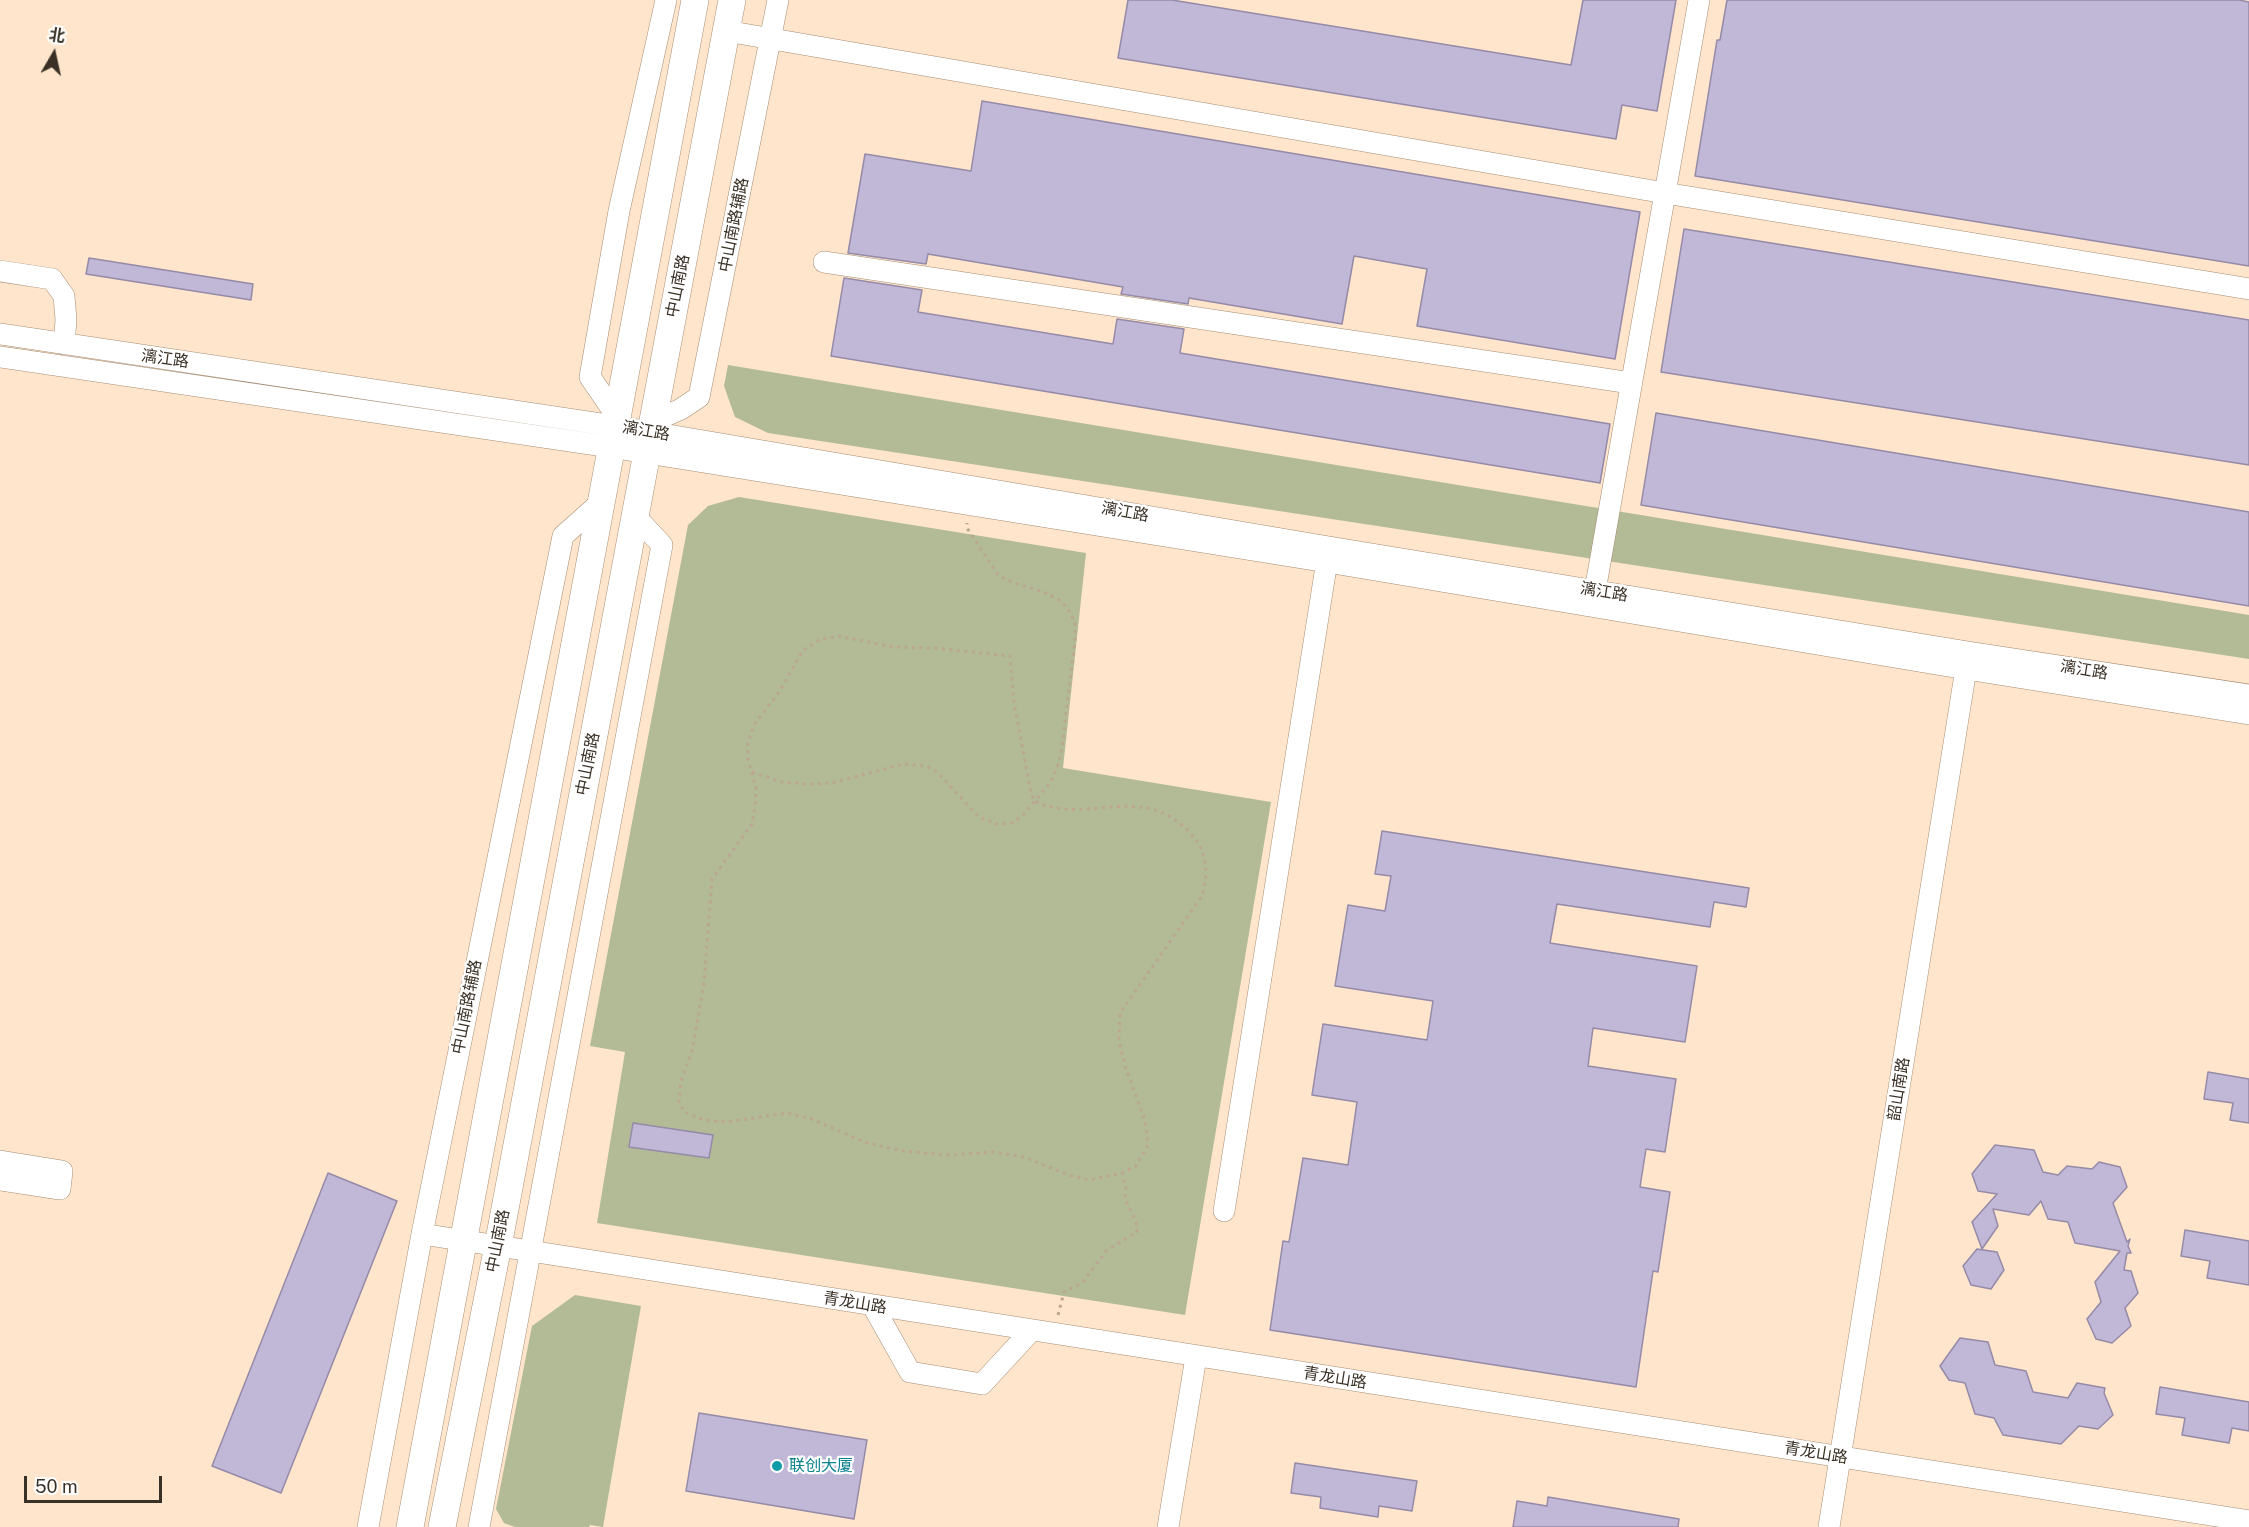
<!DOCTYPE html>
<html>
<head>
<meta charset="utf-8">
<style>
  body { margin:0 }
  #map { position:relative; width:2249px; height:1527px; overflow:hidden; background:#fee5cb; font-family:"Public Sans","Noto Sans SC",sans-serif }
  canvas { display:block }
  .north { position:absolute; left:24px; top:24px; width:60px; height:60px; -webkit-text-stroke:4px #fff; paint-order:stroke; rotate:9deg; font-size:16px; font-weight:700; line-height:24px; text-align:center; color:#3a3126 }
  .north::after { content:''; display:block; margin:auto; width:21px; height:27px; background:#3a3126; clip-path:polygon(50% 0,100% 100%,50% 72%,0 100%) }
  .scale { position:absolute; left:24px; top:1476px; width:138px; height:27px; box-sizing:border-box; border:3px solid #3a3126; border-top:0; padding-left:8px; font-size:18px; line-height:21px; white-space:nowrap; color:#3a3126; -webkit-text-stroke:4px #fff; paint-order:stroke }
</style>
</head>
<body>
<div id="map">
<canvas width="2249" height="1527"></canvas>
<div class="north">北</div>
<div class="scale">50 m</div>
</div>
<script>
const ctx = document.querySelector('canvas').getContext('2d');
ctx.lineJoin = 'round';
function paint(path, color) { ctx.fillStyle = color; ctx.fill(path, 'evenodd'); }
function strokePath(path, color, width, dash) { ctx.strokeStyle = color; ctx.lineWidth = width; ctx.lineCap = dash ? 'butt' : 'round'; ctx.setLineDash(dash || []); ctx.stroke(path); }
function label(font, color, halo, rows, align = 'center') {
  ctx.font = font + ' "Public Sans","Noto Sans SC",sans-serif'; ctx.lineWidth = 4.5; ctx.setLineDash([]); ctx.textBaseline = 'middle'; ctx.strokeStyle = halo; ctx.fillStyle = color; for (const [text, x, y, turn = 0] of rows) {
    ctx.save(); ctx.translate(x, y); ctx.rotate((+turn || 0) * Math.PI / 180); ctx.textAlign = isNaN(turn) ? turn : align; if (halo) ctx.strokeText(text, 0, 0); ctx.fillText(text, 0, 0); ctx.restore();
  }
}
paint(new Path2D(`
  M728,365L2249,615V659L768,433L735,417L724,386Z
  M739,497L1086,553L1063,768L1271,802L1185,1315L597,1223L625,1052L590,1046L688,525L708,506Z
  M575,1295L641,1306L603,1527L590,1525L589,1527H515L504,1523L496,1509L532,1326Z`), '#b2bb96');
const building = new Path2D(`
  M1128,0H1172L1571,65L1583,0H1676L1657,111L1622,105L1616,139L1118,58Z
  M1727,0H2239L2249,2V266L1695,176L1717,40H1720Z
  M982,101L1640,212L1615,359L1417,326L1427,269L1354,256L1342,324L1189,298L1188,304L1121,294L1123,287L928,254L926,264L848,253L865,154L971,171Z
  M1684,229L2249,320V465L1661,372Z
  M89,258L253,284L251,300L86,274Z
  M844,278L922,290L918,312L1113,344L1117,319L1184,329L1180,353L1610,424L1600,483L831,356Z
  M1656,413L2249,512V606L1641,505Z
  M1382,831L1749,888L1746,907L1714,902L1710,927L1557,904L1550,943L1697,966L1685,1042L1593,1028L1588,1066L1676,1079L1665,1152L1646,1149L1640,1187L1670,1192L1658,1272L1653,1271L1636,1387L1270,1330L1283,1241L1289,1242L1303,1158L1348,1165L1357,1102L1312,1095L1323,1024L1427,1040L1433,1001L1335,986L1348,905L1385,911L1391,876L1375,874Z
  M2208,1072L2249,1079V1123L2230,1120L2233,1103L2204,1099Z
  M633,1123L713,1135L709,1158L629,1147Z
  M1995,1145L2034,1150L2043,1172L2058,1175L2067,1166L2092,1169L2099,1162L2120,1167L2127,1187L2113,1203L2127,1242L2130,1239L2128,1246L2131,1253H2127L2124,1270L2131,1271L2138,1293L2125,1308L2131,1326L2112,1343L2096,1339L2087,1319L2101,1302L2095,1282L2120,1251L2075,1243L2068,1222L2048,1219L2041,1201L2029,1215L1993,1209L1998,1226L1982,1249L1972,1222L1997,1194L1978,1191L1972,1174Z
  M328,1173L397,1201L281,1493L212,1466Z
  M2185,1230L2249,1241V1285L2207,1278L2210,1261L2181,1256Z
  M1977,1249L1997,1252L2004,1270L1991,1289L1971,1285L1963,1266Z
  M1960,1338L1988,1342L1995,1365L2026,1371L2033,1392L2068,1398L2077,1383L2105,1388L2104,1393L2113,1415L2098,1429L2079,1426L2061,1444L2003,1435L1994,1418L1975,1414L1965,1383L1949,1380L1940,1366Z
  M2160,1387L2249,1402V1431L2232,1428L2229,1443L2182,1435L2185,1418L2156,1414Z
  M699,1413L867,1440L854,1519L686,1491Z
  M1295,1463L1417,1481L1412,1511L1379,1506L1378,1517L1320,1508L1321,1497L1291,1493Z
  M1548,1497L1679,1519L1678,1527H1513L1517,1501L1547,1506Z`);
paint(building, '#c1b7d6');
strokePath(building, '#958aa8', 1.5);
const minor = new Path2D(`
  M726,31L1665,193L2249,289
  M824,262L1631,383
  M0,271L52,279L64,296L66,320L64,344
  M0,334L614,426L1329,547L1968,652L2249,695
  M0,357L611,447L1327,562L1966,669L2249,714
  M616,415L590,377L619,211L666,0
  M652,422L681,409L699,397L778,0
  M1595,591L1699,0
  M0,1161L62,1171L60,1189L0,1180
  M1224,1211L1329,548
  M422,1234L2249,1521
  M873,1306L910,1372L982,1384L1031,1331
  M368,1527L422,1234L563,536L600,503
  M479,1527L662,545L634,515
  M1168,1527L1196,1357
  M1829,1527L1968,656`);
const major = new Path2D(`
  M410,1527C507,1018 598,509 695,0
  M442,1527L498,1246L732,0`);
strokePath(minor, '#a58d75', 22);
strokePath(major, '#a58d75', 28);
strokePath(new Path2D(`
  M838,636L894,647L934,648L1010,656L1014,703L1031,793L1034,801C1088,827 1142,779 1192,835C1208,853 1208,874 1202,896L1120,1013L1119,1041L1125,1066L1144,1118L1147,1133V1147L1135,1167L1122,1173L1089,1180L1069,1175L1024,1157L995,1152L947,1155L903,1151L867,1143L809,1118L787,1113L727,1122L704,1120L684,1112L679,1102L681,1081L692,1051L704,983L712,879L752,824L755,807L756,787L747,756L748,743L754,725L779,692L803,650L819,640Z
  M752,772L782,782L806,784L832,783L903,764L926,766L937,772L979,817L996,824L1012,823L1024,814L1051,782L1056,770L1061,754L1075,641V623L1070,612L1061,601L1044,592L1014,583L998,575L967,528V523
  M1058,1315L1064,1292L1082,1283L1106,1251L1137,1232L1136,1222L1125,1198L1126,1188L1122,1173`), '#baa691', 3, [3, 4.5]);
strokePath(minor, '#fff', 21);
strokePath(major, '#fff', 27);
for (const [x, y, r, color] of [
  [777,1466,6,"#0f9aa8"]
]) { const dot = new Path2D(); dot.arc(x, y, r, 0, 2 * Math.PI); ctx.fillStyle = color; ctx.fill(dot); strokePath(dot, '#fff', 2); }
label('16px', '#3a3126', '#fff', [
  ["中山南路辅路",734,225,-79],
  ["中山南路",678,286,-79],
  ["漓江路",165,359,8],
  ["漓江路",646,431,10],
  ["漓江路",1125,512,10],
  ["漓江路",1604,592,9],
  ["漓江路",2084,670,9],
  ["中山南路",588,764,-79],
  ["中山南路辅路",467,1007,-79],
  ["韶山南路",1899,1089,-81],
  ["中山南路",498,1241,-79],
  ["青龙山路",855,1303,9],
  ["青龙山路",1335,1378,9],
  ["青龙山路",1816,1453,9]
]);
label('16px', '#0d838f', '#fff', [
  ["联创大厦",789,1466]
], 'left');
</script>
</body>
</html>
